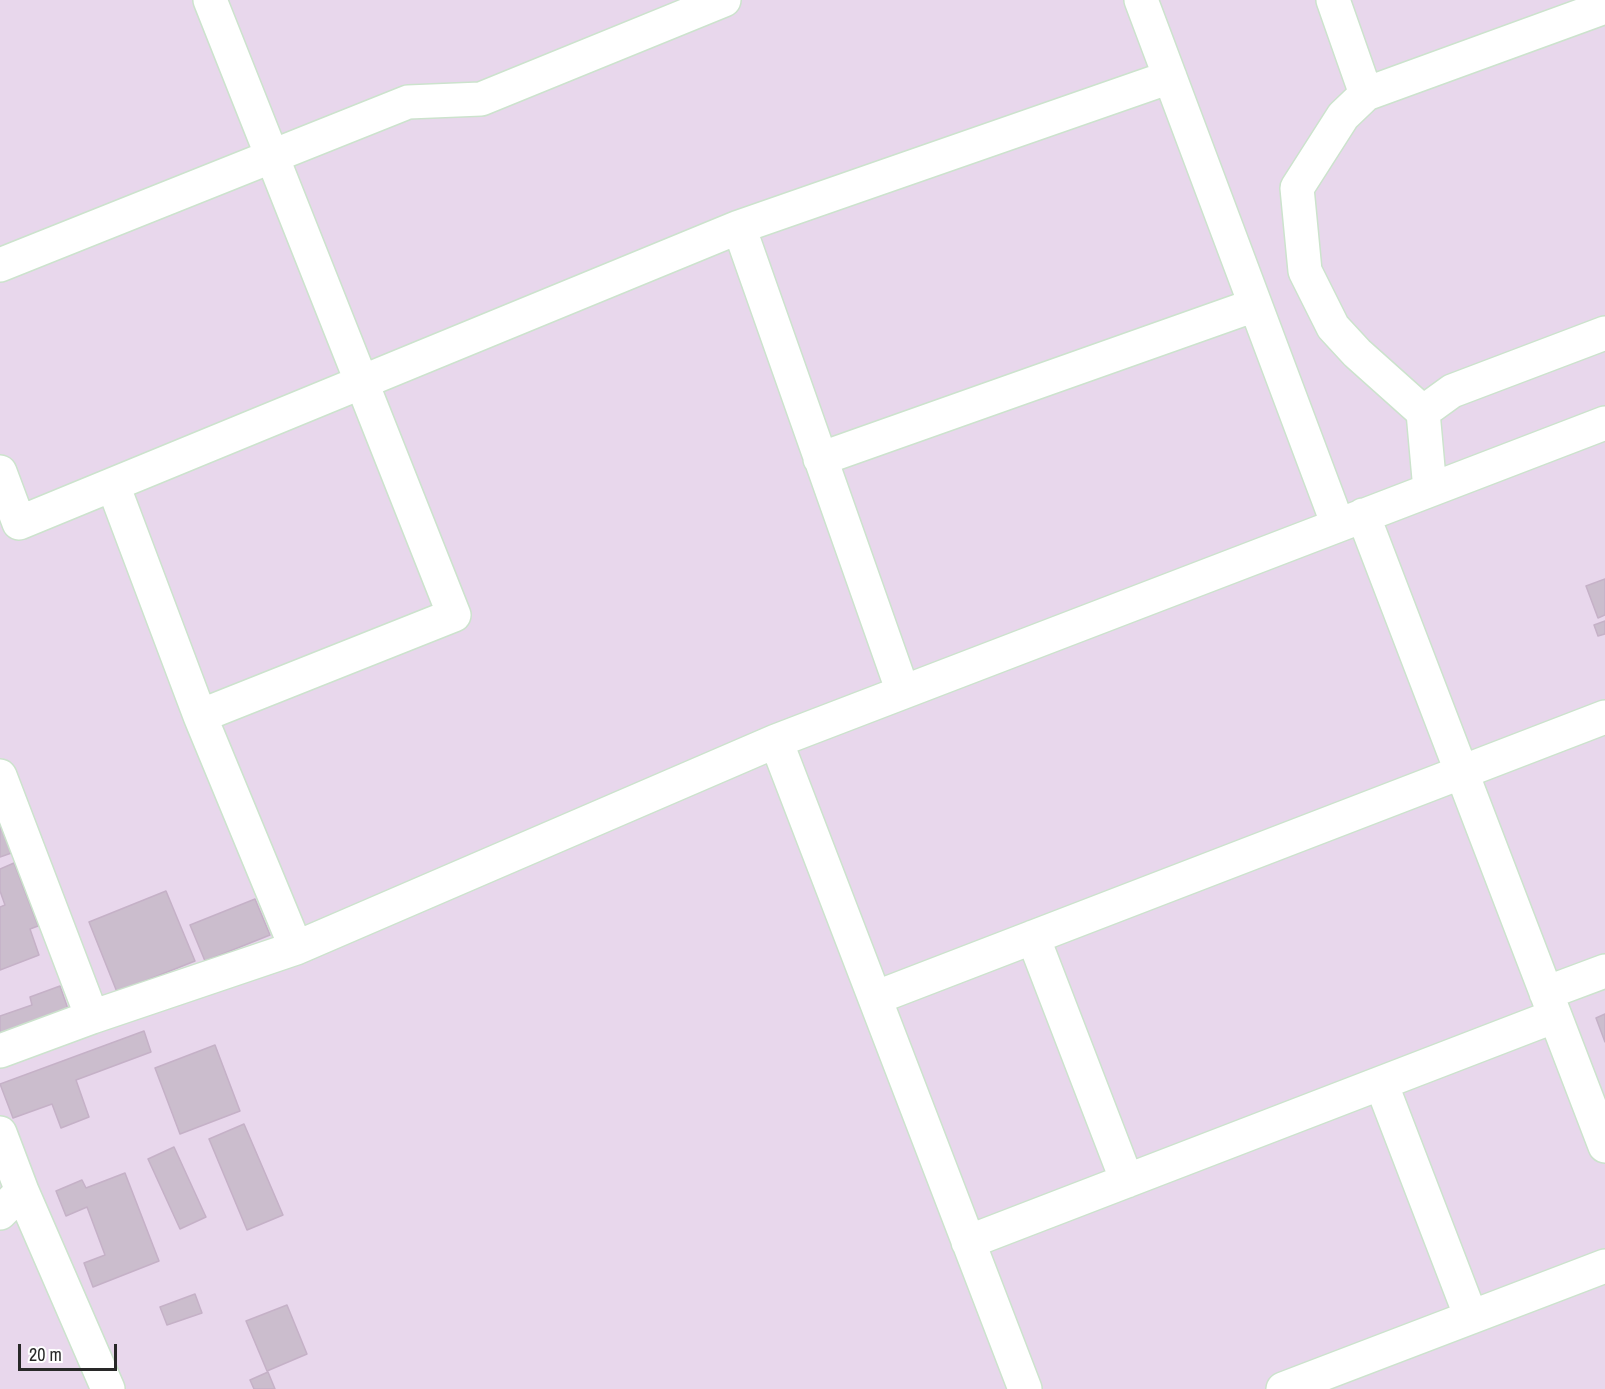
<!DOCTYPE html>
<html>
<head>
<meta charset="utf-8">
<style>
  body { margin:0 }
  #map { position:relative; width:1605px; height:1389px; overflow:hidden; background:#e8d7ec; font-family:"Archivo Narrow",sans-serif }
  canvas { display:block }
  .scale { position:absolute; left:18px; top:1344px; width:99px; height:27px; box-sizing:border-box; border:3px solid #282828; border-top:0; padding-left:8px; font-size:18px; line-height:21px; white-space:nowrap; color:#282828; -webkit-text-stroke:4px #fff; paint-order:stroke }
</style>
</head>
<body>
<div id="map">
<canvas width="1605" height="1389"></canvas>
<div class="scale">20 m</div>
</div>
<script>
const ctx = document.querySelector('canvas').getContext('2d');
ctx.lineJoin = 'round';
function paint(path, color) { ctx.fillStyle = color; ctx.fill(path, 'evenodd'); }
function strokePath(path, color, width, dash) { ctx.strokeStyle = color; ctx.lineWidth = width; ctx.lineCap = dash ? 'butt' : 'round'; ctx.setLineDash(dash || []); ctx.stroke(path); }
const building = new Path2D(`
  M1605,579V615L1598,618L1586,586Z
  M1605,621V634L1598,636L1594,625Z
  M0,816L20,850L0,857Z
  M14,863L38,926L30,929L39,955L0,970V907L5,905L0,891V869Z
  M166,891L195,961L117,992L89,922Z
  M255,899L270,935L205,961L190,925Z
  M60,986L69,1012L0,1037V1016L32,1005L30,997Z
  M1605,1014V1042L1596,1018Z
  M144,1031L151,1052L76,1080L89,1117L61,1128L52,1104L13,1118L0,1084Z
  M215,1045L240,1111L180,1134L155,1068Z
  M244,1124L283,1215L247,1230L209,1139Z
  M174,1147L206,1217L180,1229L148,1159Z
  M125,1173L159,1261L93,1287L84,1263L105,1255L87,1207L66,1216L56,1191L82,1180L86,1188Z
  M195,1294L202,1313L167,1325L160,1307Z
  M287,1305L307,1354L267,1371L246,1321Z
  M268,1372L275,1389H254L250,1380Z`);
paint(building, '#cbbdcd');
strokePath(building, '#c5b1c7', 1.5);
const minor = new Path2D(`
  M1141,0L1338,525
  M1333,0L1366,94
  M739,227L903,692
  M0,265L408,102L481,99L724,0
  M1423,412L1357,353L1333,327L1305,271L1297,188L1343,116L1366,94L1605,7
  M820,459L1255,305
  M0,472L19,523L739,227L1170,77
  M113,485L200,716L296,948
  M1430,490L1423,412L1452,391L1605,333
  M1363,515L1605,1146
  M200,716L454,615L210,0
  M776,741L1025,1389
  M0,776L92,1017
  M1033,937L1127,1181
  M1546,993L1605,971
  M875,998L1605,717
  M0,1051L92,1017L296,948L776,741L1605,423
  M1381,1083L1471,1317
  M0,1133L22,1191L108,1389
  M0,1213L22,1191
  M968,1242L1555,1016
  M1283,1389L1605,1266`);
strokePath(minor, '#cce3cd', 36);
strokePath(minor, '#fff', 33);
</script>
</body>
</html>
